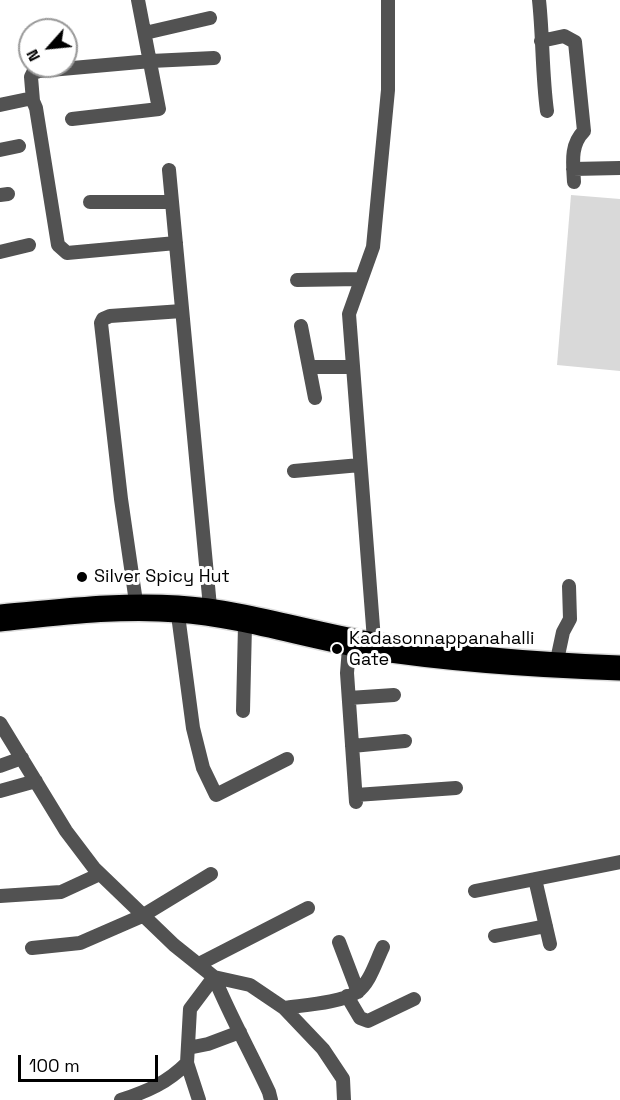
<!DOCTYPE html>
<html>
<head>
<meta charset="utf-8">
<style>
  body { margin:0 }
  #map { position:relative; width:620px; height:1100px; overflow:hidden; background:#fff; font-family:"Space Grotesk",sans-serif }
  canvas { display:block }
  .north { position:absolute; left:18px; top:18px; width:60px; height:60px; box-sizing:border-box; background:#fff; border:2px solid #999; border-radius:50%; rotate:243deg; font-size:16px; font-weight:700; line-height:24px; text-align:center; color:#000 }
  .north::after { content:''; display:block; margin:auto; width:21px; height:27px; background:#000; clip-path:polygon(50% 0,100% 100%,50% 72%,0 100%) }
  .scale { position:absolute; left:18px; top:1055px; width:140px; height:27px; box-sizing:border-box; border:3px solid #000; border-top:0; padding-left:8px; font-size:18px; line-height:21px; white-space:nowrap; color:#000; -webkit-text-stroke:4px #fff; paint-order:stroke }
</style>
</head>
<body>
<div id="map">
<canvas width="620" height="1100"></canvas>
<div class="north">N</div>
<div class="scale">100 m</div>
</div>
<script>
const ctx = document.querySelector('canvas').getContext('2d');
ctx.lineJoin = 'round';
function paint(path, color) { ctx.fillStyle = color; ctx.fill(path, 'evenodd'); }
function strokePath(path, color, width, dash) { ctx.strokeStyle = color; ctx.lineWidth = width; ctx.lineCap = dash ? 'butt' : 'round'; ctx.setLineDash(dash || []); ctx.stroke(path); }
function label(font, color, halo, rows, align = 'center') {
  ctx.font = font + ' "Space Grotesk",sans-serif'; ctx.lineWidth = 6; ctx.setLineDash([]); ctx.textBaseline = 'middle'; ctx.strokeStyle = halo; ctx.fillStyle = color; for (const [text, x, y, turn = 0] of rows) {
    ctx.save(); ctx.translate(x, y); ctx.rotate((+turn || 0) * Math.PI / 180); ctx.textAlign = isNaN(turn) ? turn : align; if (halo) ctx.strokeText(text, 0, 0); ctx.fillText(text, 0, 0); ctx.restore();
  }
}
paint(new Path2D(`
  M571,195L620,199V371L557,365Z`), '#d9d9d9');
const major = new Path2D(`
  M0,612C59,607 118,599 178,603C244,607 309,629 375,640C456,654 538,660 620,663
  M0,624C59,618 119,610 178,615C243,620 306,641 370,652C453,665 536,670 620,673`);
strokePath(major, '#dbdbdb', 18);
strokePath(new Path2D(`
  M539,0C543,37 542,74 547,111
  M145,33L210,18
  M541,41L564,36L575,42L584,131C570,145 573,163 574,182
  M33,101L31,77L33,73L39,71L151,61L214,58
  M0,105L28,99L33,101L36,108L58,245L67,253L176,243
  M72,119L159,109L138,0
  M0,150L19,146
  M573,169L620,168
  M169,170L210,607
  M0,195L8,194
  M90,202H172
  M0,252L29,245
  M297,280L361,279
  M301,326L315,398
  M309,367H353
  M294,471L360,465
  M136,602L121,499L101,323L103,319L110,316L182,311
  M179,605L178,615L193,728L203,768L216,795L287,759
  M349,648L347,673L356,802
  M372,650L374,640L349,314L373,247L388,90V0
  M557,660L563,632L570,619L569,586
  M349,698L394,695
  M243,711L245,625
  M0,723L66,831L94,868L174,945L214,977L250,985L284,1008L323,1049L343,1079L344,1100
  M352,746L405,741
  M0,766L22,758
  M0,791L36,781
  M356,795L456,788
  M535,879L550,944
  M475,891L620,862
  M0,896L61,892L100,874
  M495,936L546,926
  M339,942L358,992
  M32,948L80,943L142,916L211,874
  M199,964L308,908
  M214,977C230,1016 251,1053 269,1092L271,1100
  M347,996L360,1018L368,1021L414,999
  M284,1008C304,1005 341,1003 357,992C370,983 376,961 383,947
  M188,1048L208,1044L240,1032
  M187,1063L199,1100
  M121,1100C148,1091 167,1083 187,1063L190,1009L214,977`), '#525252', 14);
strokePath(major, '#000', 15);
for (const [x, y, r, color] of [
  [82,577,6,"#000"],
  [337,649,6,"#000"]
]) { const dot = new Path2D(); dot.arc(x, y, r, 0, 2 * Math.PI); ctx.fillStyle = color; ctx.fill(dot); strokePath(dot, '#fff', 2); }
label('18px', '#000', '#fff', [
  ["Silver Spicy Hut",94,577],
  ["Kadasonnappanahalli",349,639],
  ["Gate",349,660]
], 'left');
</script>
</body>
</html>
